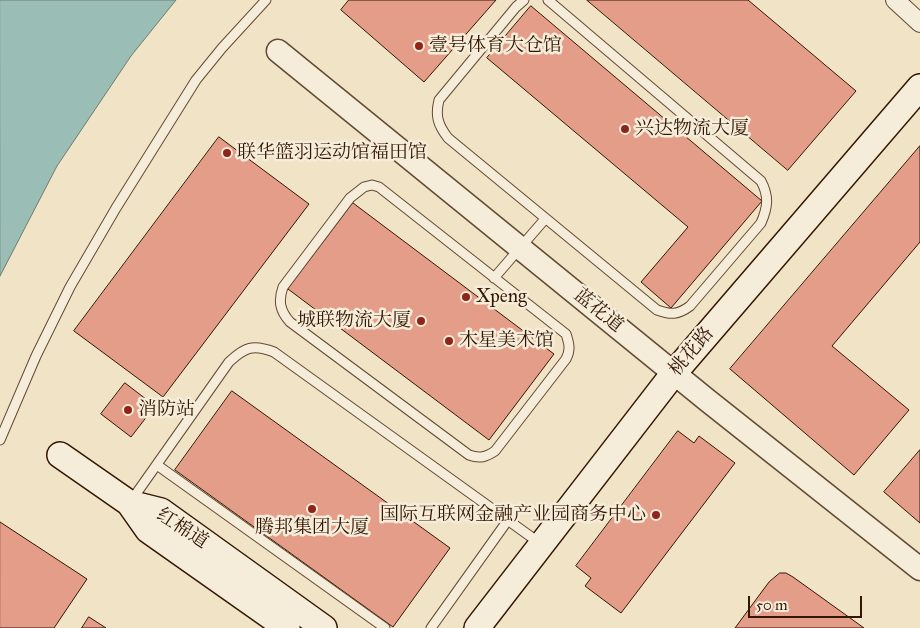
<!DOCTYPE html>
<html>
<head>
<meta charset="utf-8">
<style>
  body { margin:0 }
  #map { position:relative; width:920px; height:628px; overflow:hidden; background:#f0e3c6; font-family:"IM FELL Great Primer",serif }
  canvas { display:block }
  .scale { position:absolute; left:748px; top:596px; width:114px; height:22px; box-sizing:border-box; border:2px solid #341601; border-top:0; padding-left:6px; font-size:15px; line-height:18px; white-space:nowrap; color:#341601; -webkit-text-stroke:4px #f5edda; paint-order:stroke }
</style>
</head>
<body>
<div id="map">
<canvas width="920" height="628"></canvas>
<div class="scale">50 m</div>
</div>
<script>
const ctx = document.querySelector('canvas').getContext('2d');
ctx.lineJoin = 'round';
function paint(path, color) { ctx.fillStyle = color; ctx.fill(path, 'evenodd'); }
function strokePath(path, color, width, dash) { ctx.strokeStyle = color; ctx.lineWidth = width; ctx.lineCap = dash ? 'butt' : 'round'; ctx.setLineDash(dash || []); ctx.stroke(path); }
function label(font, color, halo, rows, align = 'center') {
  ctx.font = font + ' "IM FELL Great Primer","Noto Serif SC",serif'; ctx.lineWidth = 5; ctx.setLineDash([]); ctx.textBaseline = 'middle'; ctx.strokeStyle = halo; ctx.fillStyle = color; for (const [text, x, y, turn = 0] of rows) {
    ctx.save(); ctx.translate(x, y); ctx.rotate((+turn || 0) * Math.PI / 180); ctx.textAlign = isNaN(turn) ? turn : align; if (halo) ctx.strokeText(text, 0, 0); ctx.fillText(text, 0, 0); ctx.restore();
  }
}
const water = new Path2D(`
  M0,0H176L131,56L57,166L0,276Z`);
paint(water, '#9abeb5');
strokePath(water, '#717b6d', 1);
const building = new Path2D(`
  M349,0H496L424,82L341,10Z
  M587,0H748L856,91L788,170Z
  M531,6L762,201L671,308L641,282L688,227L487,58Z
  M219,137L309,204L163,397L74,331Z
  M920,146V242L832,346L909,410L854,475L730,369Z
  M353,203L554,354L489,440L288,289Z
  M125,383L155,406L131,437L101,414Z
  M232,391L450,548L393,627L175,470Z
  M678,431L694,443L699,436L735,463L621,613L585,586L591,578L576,566Z
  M920,450V523L884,492Z
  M0,522L87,579L54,628H0Z
  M780,573H786L793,577L864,628H735L769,582Z
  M89,617L106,628H82Z`);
paint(building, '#e49d89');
strokePath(building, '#341601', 1);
const service = new Path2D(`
  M524,0L516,7L439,100C435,116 438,125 448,138L657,310C671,315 678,315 690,306L761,223C768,207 769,196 761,181L548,0
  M372,185L379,187L566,334C569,343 571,350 566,359L495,451C486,457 480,459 469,455L290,322C280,311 278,301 283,287L350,198L364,187Z
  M494,278L545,219
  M0,440L36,356L70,287L116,208L196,80L222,48L266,0
  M157,465L385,628
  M131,501L229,362C245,347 253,344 274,352L541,544
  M431,628L508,520`);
const minor = new Path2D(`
  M895,0L920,23`);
const tertiary = new Path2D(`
  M278,51L707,400L920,569`);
const secondary = new Path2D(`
  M60,455L129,503L148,530L287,628
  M129,503L161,511L324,628
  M477,628L674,373L920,87`);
strokePath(service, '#634932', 11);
strokePath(minor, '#634932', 20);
strokePath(tertiary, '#634932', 25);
strokePath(secondary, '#341601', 28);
strokePath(service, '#f5edda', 9);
strokePath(minor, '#f5edda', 18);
strokePath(tertiary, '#f5edda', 22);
strokePath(secondary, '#f5edda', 25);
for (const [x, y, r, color] of [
  [419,46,5,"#8f2418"],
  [625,129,5,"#8f2418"],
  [227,153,5,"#8f2418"],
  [466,297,5,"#8f2418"],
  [421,321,5,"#8f2418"],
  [449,341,5,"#8f2418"],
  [128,410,5,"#8f2418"],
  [312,509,5,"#8f2418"],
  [656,515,5,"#8f2418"]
]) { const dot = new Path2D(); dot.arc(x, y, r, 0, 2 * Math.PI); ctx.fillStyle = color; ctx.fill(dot); strokePath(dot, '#f5edda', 2); }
label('19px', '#341601', '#f5edda', [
  ["壹号体育大仓馆",429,46],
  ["兴达物流大厦",635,129],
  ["联华篮羽运动馆福田馆",237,153],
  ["Xpeng",476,297],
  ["城联物流大厦",411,321,"right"],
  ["木星美术馆",459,341],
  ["消防站",138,410],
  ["国际互联网金融产业园商务中心",646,515,"right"],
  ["腾邦集团大厦",312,528,"center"]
], 'left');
label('19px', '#341601', '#f5edda', [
  ["蓝花道",598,311,39],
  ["桃花路",692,352,-50],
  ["红棉道",182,529,33]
]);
</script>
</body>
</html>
